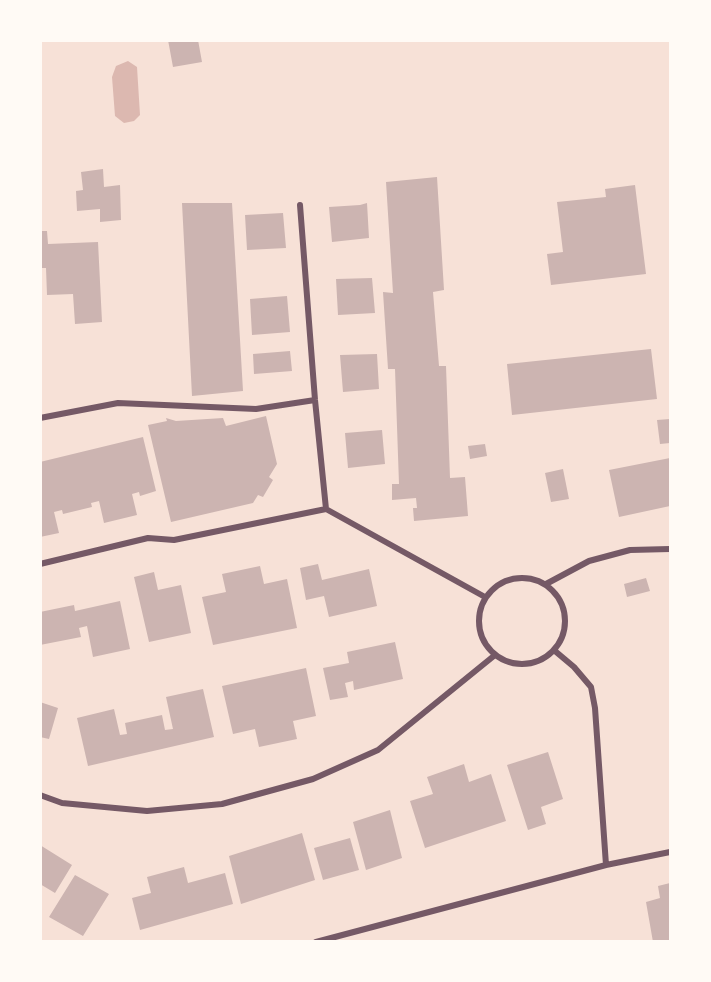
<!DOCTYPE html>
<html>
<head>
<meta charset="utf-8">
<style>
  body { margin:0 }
  #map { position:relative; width:711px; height:982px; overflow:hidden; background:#f7e1d7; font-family:Roboto,sans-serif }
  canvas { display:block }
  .frame { position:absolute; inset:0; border:42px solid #fffaf5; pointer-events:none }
</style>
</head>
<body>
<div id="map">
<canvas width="711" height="982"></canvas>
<div class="frame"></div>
</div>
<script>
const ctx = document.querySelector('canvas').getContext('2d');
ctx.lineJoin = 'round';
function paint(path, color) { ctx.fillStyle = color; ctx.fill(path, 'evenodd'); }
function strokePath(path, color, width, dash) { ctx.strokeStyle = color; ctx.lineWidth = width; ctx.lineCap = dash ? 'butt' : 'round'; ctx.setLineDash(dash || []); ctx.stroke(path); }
paint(new Path2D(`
  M128,61L137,67L140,115L134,121L124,123L115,116L112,77L116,66Z`), '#dcb8b0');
paint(new Path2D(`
  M168,40H198L202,62L173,67Z
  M103,169L104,187L120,185L121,220L100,222V209L77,211L76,191L83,190L81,172Z
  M437,177L444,290L433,292L439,366H446L450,478L465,477L468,516L414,521L413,508H417L416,498L392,500V484H399L395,369H388L383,292L393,293L386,182Z
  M635,185L646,274L551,285L547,254L563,252L557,202L606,197L605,189Z
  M182,203H232L243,391L192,396Z
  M367,203L369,238L332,242L329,207L360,205Z
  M283,213L286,248L247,250L245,215Z
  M40,231H47L48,244L98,242L102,322L75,324L73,294L47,295L46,268H40Z
  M372,278L375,313L338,315L336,279Z
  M287,296L290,332L252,335L250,299Z
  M651,349L657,399L512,415L507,364Z
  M290,351L292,371L254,374L253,354Z
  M377,354L379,389L343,392L340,355Z
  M266,416L277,464L269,477L273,480L263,497L258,495L253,503L171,522L148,425L167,421L166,418L176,421L223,418L226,426Z
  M670,419V443L660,444L657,420Z
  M382,430L385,464L348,468L345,433Z
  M143,437L156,491L140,496L139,492L132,494L137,515L104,523L99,501L91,503L92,507L63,514L62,510L54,512L59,533L40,537V462Z
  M485,444L487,456L470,459L468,446Z
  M670,458V506L619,517L609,470Z
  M563,469L569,499L551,502L545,473Z
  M318,564L322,580L369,569L377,606L329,617L324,596L306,600L300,568Z
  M260,566L264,584L287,579L297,628L213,645L202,597L226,592L222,574Z
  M154,572L158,590L181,585L191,633L149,642L134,577Z
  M646,578L650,591L627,597L624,584Z
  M120,601L130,649L93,657L87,626L79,628L81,637L40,645V612L74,605L75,611Z
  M395,642L403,679L354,690L353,681L345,683L348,697L330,700L323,668L349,663L347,652Z
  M306,668L316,716L293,721L297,739L259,747L255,729L233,734L222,686Z
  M203,689L214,737L88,766L77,718L114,709L120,735L127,734L125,723L162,715L165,730L173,729L166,697Z
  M40,702L58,708L49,739L40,737Z
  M548,752L563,799L541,807L546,824L528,830L507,765Z
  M464,764L469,782L491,774L506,821L425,848L410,801L433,794L427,777Z
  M390,810L402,858L366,870L353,822Z
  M302,833L315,880L241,904L229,856Z
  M350,838L359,870L323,880L314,848Z
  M40,845L72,865L55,893L40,884Z
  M184,867L188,883L225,873L233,904L140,930L132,898L151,893L147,877Z
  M75,875L109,894L83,936L49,917Z
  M670,883V942H653L646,902L660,898L658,886Z`), '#ccb4b1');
strokePath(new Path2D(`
  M300,205L315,400L326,509
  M40,418L118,403L256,409L315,400
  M40,564L148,538L174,540L326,509L485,597
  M479 621a43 43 0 1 1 86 0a43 43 0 1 1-86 0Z
  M546,584L589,561L630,550L670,549
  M555,651L574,667L591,687L595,708L606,865
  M40,795L62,803L147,811L222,804L313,779L378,750L495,655
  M316,942L606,865L670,852`), '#755966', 6);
</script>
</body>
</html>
